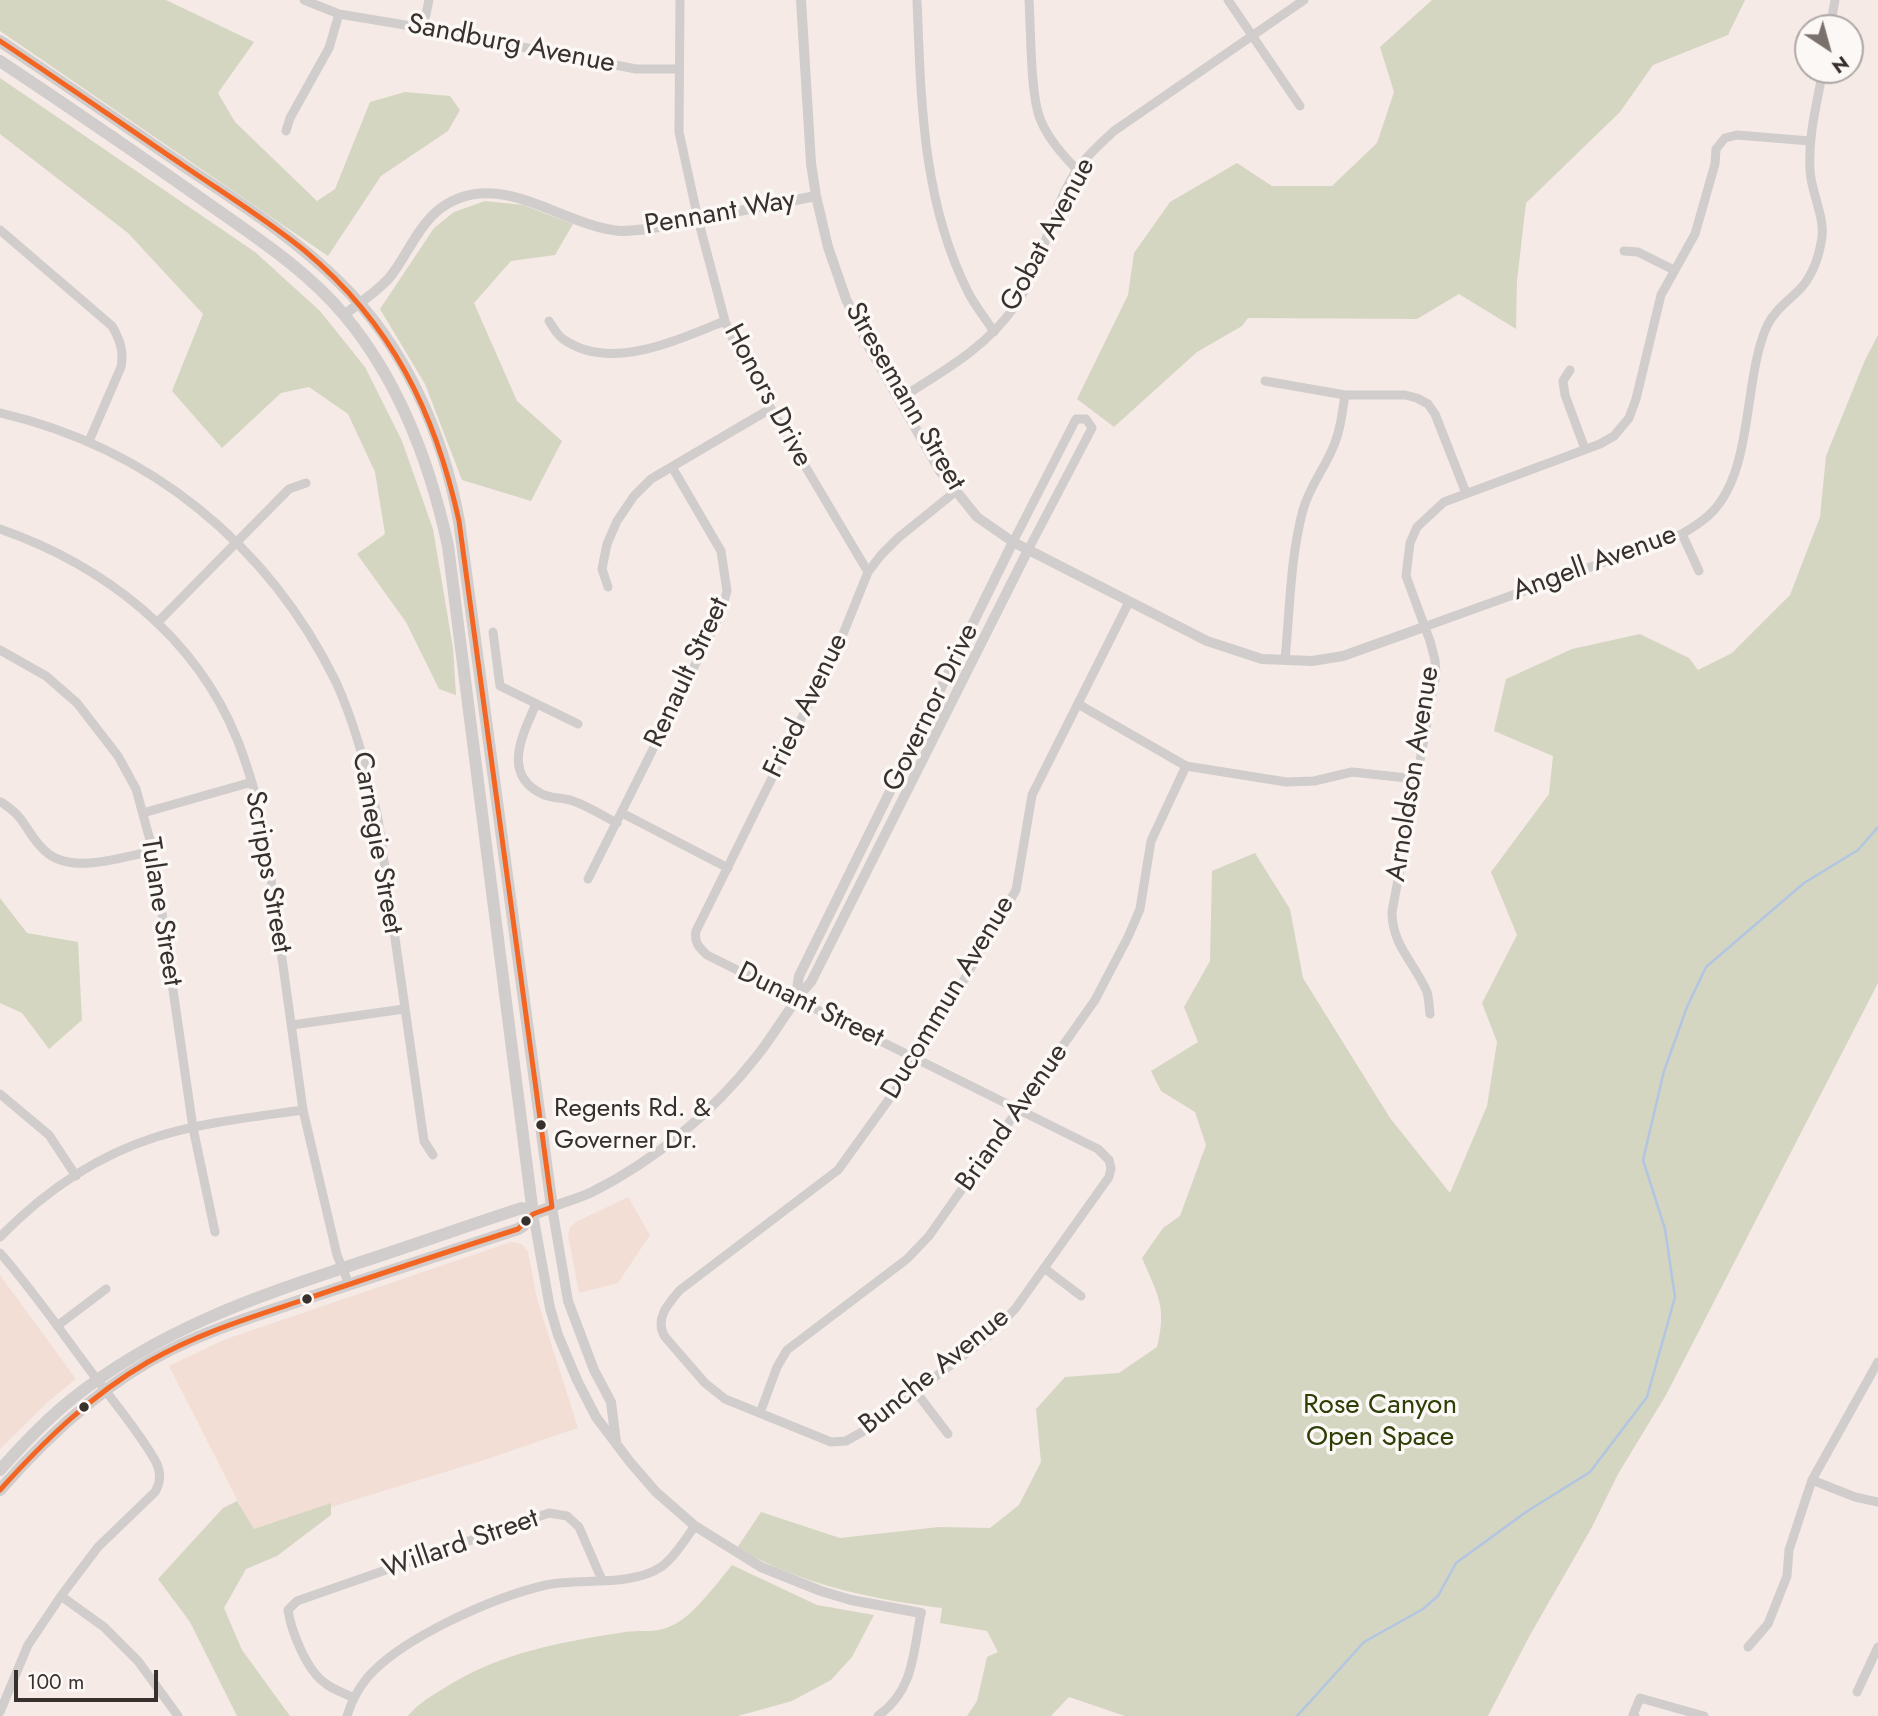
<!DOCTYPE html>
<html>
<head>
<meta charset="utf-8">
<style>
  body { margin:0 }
  #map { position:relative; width:1878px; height:1716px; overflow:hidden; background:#f5eae5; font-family:Jost,sans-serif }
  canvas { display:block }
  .north { position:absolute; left:1794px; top:14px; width:70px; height:70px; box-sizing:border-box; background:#fcf8f6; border:2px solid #aea8a6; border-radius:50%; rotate:144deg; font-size:19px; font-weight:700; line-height:28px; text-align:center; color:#38302d }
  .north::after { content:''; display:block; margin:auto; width:24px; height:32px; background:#7a716d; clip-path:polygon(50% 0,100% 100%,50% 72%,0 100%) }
  .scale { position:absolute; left:14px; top:1670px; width:144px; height:32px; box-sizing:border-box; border:4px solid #38302d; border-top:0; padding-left:9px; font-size:21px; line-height:24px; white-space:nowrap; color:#38302d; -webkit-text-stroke:5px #fcf8f6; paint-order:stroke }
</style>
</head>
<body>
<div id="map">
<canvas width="1878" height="1716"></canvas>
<div class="north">N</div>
<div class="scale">100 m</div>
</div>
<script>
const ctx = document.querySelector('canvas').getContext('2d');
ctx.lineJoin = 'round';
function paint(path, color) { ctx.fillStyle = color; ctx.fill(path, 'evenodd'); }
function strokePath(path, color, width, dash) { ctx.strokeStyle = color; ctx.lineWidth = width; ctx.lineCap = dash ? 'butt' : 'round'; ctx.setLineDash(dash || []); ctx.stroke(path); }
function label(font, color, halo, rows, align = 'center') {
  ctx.font = font + ' Jost,sans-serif'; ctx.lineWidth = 7; ctx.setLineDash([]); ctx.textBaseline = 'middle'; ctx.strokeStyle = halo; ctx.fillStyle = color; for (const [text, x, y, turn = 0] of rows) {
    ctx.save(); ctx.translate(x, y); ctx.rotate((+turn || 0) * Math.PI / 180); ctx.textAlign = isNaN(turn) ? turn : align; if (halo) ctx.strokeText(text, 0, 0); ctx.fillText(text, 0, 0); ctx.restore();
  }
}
paint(new Path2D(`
  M628,1197L650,1235L618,1283L579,1293L568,1235L570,1227L576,1222Z
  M511,1242L522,1244L528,1252L537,1299L578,1428L481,1461L253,1531L169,1366L226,1339Z
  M0,1275L76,1379L50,1400L0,1449Z`), '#f3ded6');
paint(new Path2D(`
  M0,0H166L254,42L218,93L235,122L317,201L335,189L370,102L405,92L450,96L460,110L448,131L381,176L328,256L0,31Z
  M1432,0H1745L1728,35L1653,65L1620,112L1526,203L1517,281L1516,329L1459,294L1417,319L1248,318L1242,326L1197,352L1114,427L1077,399L1128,295L1134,253L1170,202L1237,163L1272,186H1332L1377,143L1394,92L1380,47Z
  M0,78L255,252L320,311L365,367L402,441L433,529L453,648L456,695L439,689L406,622L357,554L385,534L375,472L348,414L309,387L281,393L222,448L172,391L203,314L128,233L0,134Z
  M485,201L523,205L573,224L555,255L511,261L474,303L517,401L562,441L531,501L462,480L425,384L380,309L434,228L454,212Z
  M1878,335V983L1666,1395L1618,1474L1592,1527L1530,1635L1488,1716H1125L1069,1697L1051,1716H967L977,1701L987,1657L998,1652L987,1631L940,1623L942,1608C869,1599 801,1584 737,1548L761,1512L840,1538L939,1527L990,1528L1019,1505L1041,1462L1036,1409L1065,1377L1119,1373L1157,1347C1167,1306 1158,1296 1142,1258L1163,1228L1180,1216L1206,1145L1195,1112L1161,1091L1151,1071L1198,1042L1184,1007L1210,961L1212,871L1255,853L1290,909L1303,978L1390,1118L1450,1193L1487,1106L1497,1042L1482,1003L1517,935L1491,872L1549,794L1553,756L1494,731L1506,679L1572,649L1640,634L1689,658L1698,670L1732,653L1790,595L1820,517L1826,456L1865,360Z
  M0,898L27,933L78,942L82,1020L49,1049L22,1013L0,1003Z
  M237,1501L254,1529L331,1503V1515L277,1556L246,1569L224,1608L242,1650L290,1716H237L190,1622L158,1579L223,1508Z
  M732,1565L817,1605L874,1615L852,1657L831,1680L792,1701L738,1716H408C417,1704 433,1695 446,1687C502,1652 561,1642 625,1632C646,1629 655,1635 677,1623C694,1614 719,1581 732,1565Z`), '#d4d6c2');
strokePath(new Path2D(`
  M1297,1716L1364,1642L1423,1609L1438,1596L1456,1563L1526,1512L1590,1472L1647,1397L1675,1297L1665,1229L1643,1160L1664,1071L1687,1007L1706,967L1804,883L1858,850L1878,827`), '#b2c6e1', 2.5);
strokePath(new Path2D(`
  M304,0L339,14L423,28L610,64L636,69H679
  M680,0L679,132L698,219L725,321L741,358L868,572
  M917,0C921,99 922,201 968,292C975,306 986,319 994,332
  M1029,0C1031,29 1030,97 1041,121C1049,140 1063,155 1077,170
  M1228,0L1300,106
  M423,28L429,0
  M1830,28L1835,0
  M286,131L290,118L329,48L339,14
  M0,230L112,326C120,340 124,351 121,367L89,441
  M1624,251L1638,252L1674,270
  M549,321C553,327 557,335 563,339C611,373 678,339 725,321
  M1570,370L1563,381L1565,395L1585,449
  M1265,381L1345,395H1405L1417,398L1428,404L1435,414L1466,493
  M899,399C942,372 986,348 1015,306C1044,264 1050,209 1077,170C1087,155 1101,143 1114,131L1304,0
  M0,413C150,448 268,544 336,682C356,726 368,773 378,819L424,1141L433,1155
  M955,492L898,538L881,555L868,572L841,639L696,931C694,943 699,947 707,955L1098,1149L1109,1160L1111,1168L1109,1177L1015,1309L988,1337L862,1432L846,1441L831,1442L725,1399L705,1383L665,1337C654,1319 668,1304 680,1290L838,1170L918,1059L1016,890L1032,795L1129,602
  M0,529C103,565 195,635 237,739C248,766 255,793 263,821L303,1110L337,1255L349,1284
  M1682,534L1699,571
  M1013,542L1076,419H1086L1092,428L1028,550
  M608,587L602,569L607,544L617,521L634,496L651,479L770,409
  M157,623L289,489L306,483
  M1424,627L1682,534C1692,528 1704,521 1712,512C1754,469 1743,379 1767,326C1775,310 1787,302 1799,290C1811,278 1818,259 1821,243C1827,219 1811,194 1810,170C1808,136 1817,103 1823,70
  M493,632L500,686L578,724
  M0,650L46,676L77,703L118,756L136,789L153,851L193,1128L215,1232
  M1285,659C1290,610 1290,558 1303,510C1309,488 1322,472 1331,452C1340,434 1342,414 1345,395
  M536,704C523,734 501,774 542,794C552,799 563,797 573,801C588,806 603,816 617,823
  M1078,704L1186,766L1286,782L1314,781L1352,772L1416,779
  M1,802C27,818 25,832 44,850C70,876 121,857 153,851
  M143,813L252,782
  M622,813L728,868
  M588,879L720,615L727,591L721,551L672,467
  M1430,1014C1429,1007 1429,999 1427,992C1415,963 1392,946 1392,912L1436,674L1435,660L1430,641L1406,576L1410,543L1417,527L1444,502L1600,444L1614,436L1629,418L1636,399L1661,295L1695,234L1715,164L1716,149L1725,138L1737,135L1810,141
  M292,1025L404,1009
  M0,1094L49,1135L76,1176
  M0,1237C43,1193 96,1156 156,1137C203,1122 254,1117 303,1110
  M0,1253C36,1294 66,1339 99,1382C117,1406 142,1436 156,1462C161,1472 161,1482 155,1492L98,1547L61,1596L28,1645L0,1712
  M1044,1268L1081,1296
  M57,1326L106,1289
  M916,1392L948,1434
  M760,1413L777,1367L787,1350L907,1259L929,1236L1095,1000L1128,937L1140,909L1151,841L1186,766
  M1812,1480L1855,1497L1878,1502
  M61,1596L104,1627L138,1661L178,1716
  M1748,1647L1768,1624L1787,1576L1789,1550L1812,1480L1878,1362
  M1857,1692L1878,1647
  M354,1698C345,1693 333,1690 325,1683C307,1671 291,1631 288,1610L297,1601L549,1513L567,1516L579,1527L602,1580
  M347,1716C351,1703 358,1689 367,1678C401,1638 494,1597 546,1585C580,1578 631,1587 661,1567C675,1557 685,1539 695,1526
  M878,1716C914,1690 913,1654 921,1613
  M1635,1716L1633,1715L1640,1698L1704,1716`), '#d0cdcc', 9);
strokePath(new Path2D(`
  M801,0L811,163L816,196L828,247L846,299L870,349L940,471L977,517L1013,542L1207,641L1262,659L1312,661L1343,656L1424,627
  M344,315C359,303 377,292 390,277C407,256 418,225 441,208C498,166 562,226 620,231C629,231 638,230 647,229L816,196
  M796,996L799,976L1013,542
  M533,1214L550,1308L558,1335L577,1380L596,1417L630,1462L656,1492L695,1526L761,1567L821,1591L851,1600L921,1613
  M616,1442L611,1402L594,1370L568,1301L552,1207C565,1202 579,1198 592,1192C656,1160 713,1112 757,1056C776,1032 790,1005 811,982L1028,550`), '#d0cdcc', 10);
strokePath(new Path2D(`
  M0,41C62,82 123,124 184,166C238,202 294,237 340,283C405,346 443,434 459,521L552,1207L533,1214L523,1226L518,1229C449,1252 380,1274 311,1297C264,1313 216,1327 172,1349C105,1382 49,1434 0,1490
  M0,61C69,107 138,154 206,202C254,236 307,270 345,316C400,382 430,463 448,546L533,1214
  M0,1470C22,1445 46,1420 72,1399C158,1330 252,1298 355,1264C411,1246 466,1226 522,1208L533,1214`), '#d0cdcc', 12);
strokePath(new Path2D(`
  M0,41C62,82 122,124 184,166C225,194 267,220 305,251C392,324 435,412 459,521L552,1207L533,1214L518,1229C447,1252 376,1275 306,1299C252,1317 198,1333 148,1362C91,1395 44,1441 0,1490`), '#f26522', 5);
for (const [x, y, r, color] of [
  [541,1125,6,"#38302d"],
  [526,1221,6,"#38302d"],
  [307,1299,6,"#38302d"],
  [84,1407,6,"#38302d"]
]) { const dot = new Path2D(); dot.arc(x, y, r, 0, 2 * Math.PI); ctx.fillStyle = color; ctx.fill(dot); strokePath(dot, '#fcf8f6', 2.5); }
label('26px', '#38302d', '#fcf8f6', [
  ["Regents Rd. &",554,1110],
  ["Governer Dr.",554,1142]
], 'left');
label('28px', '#38302d', '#fcf8f6', [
  ["Sandburg Avenue",511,45,11],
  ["Pennant Way",720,214,-10],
  ["Gobat Avenue",1049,235,-62],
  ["Honors Drive",767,396,62],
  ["Stresemann Street",904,397,60],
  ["Angell Avenue",1595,564,-20],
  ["Renault Street",688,673,-65],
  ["Fried Avenue",807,706,-64],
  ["Governor Drive",932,708,-64],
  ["Arnoldson Avenue",1414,774,-81],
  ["Carnegie Street",376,843,80],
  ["Scripps Street",267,872,80],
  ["Tulane Street",160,912,81],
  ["Ducommun Avenue",949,998,-59],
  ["Dunant Street",810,1006,26],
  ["Briand Avenue",1013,1118,-55],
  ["Bunche Avenue",935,1372,-39],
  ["Willard Street",461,1545,-19]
]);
label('28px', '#2e3e07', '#fcf8f6', [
  ["Rose Canyon",1380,1406],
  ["Open Space",1380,1438]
]);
</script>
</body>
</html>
